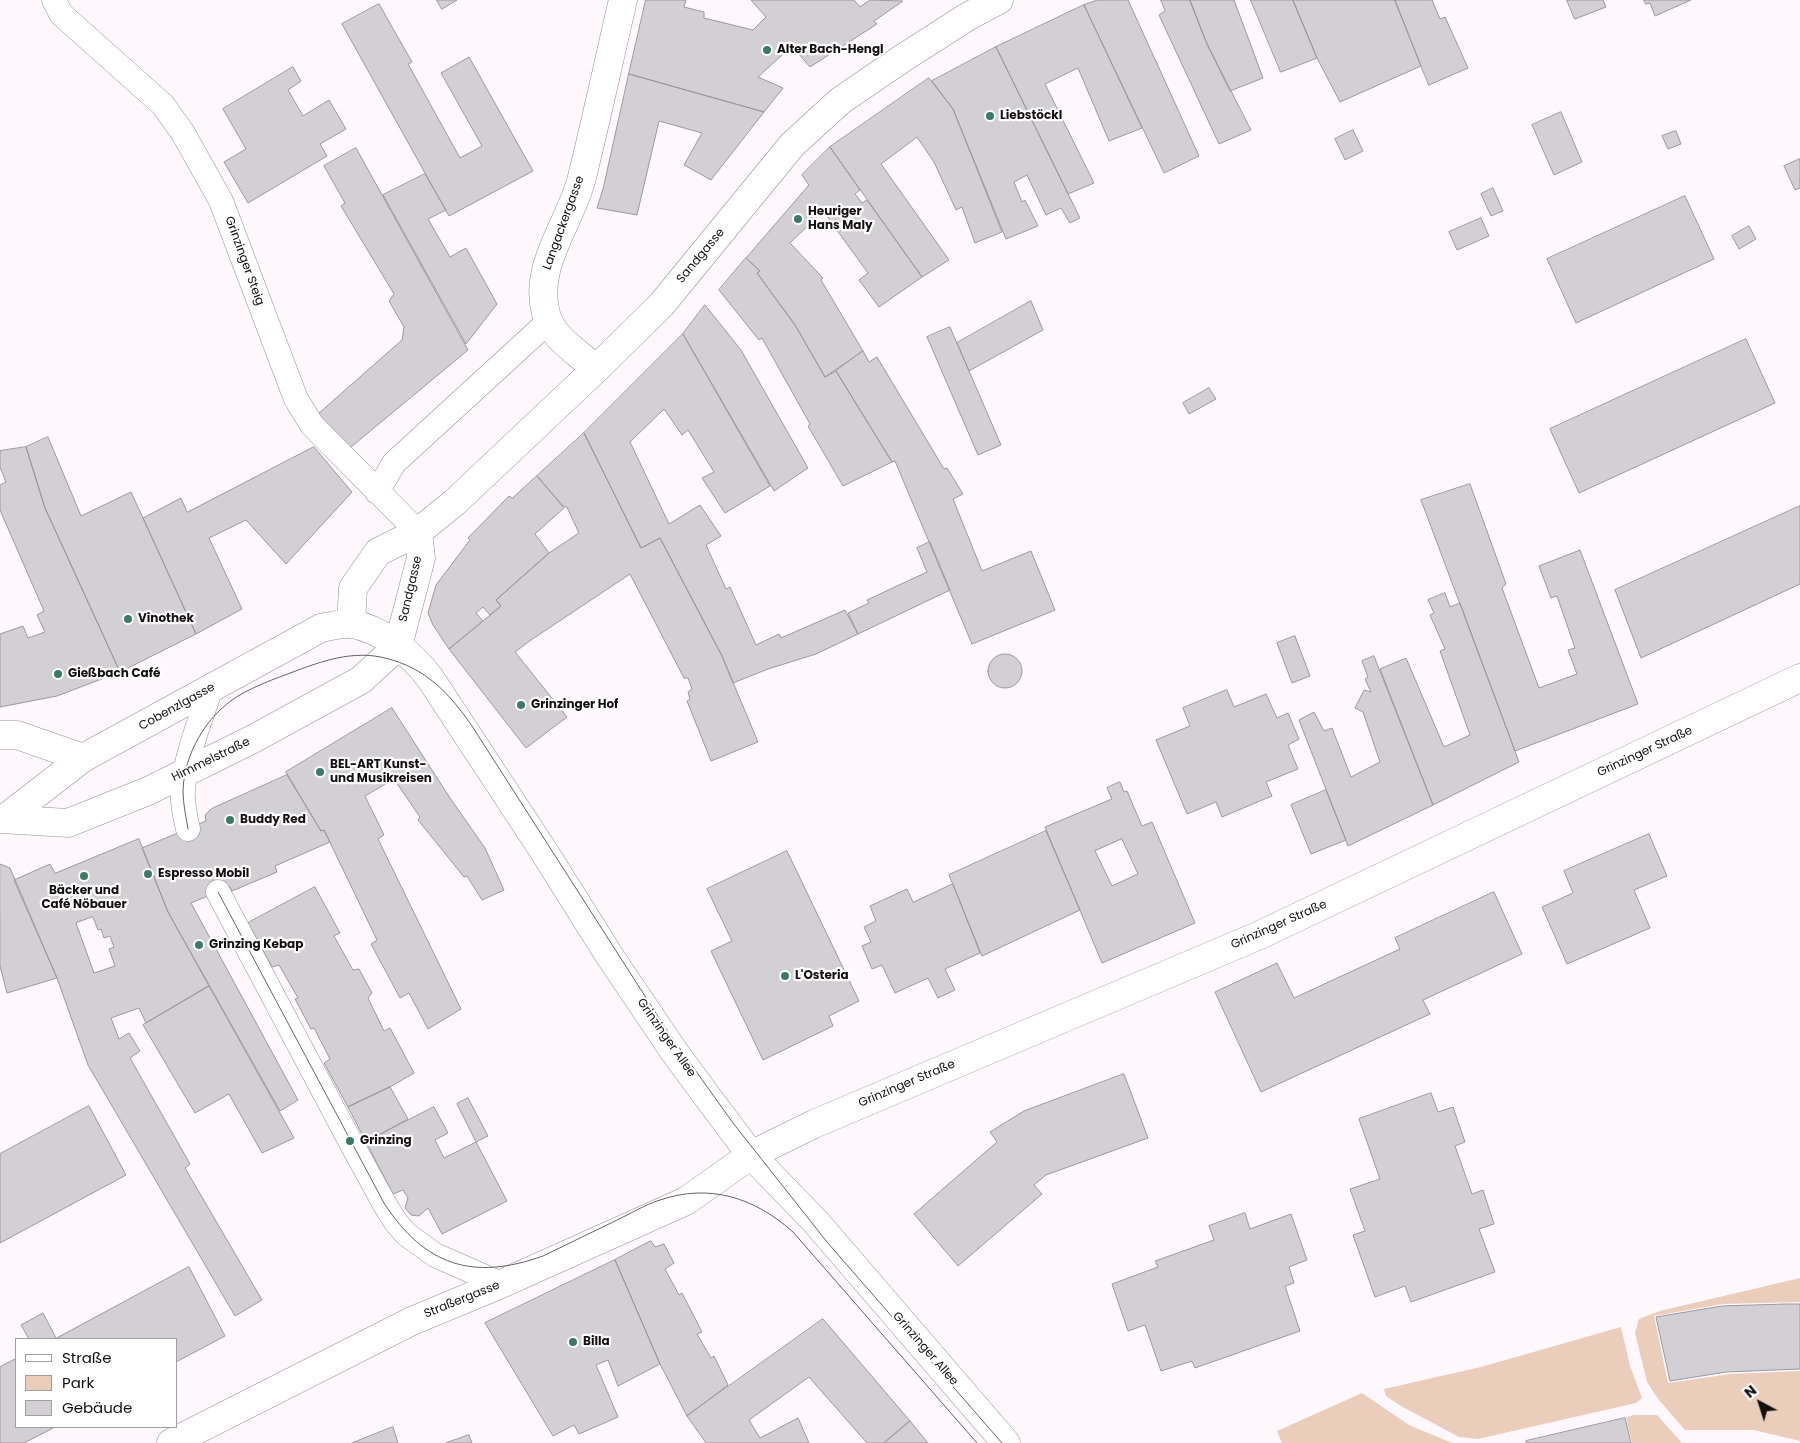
<!DOCTYPE html>
<html>
<head>
<meta charset="utf-8">
<style>
  body { margin:0 }
  #map { position:relative; width:1800px; height:1443px; overflow:hidden; background:#fef7fb; font-family:Poppins,sans-serif }
  canvas { display:block }
  .legend { position:absolute; left:15px; top:1338px; width:162px; height:90px; box-sizing:border-box; background:#fff; border:1px solid #a09fa0; margin:0; padding:6px 9px; list-style:none; font-size:15px; color:#121011 }
  .legend li { display:flex; align-items:center; gap:10px; height:25px }
  .legend b { width:25px; border:1px solid #a09fa0 }
  .north { position:absolute; left:1735px; top:1378px; width:50px; height:50px; -webkit-text-stroke:4px #fff; paint-order:stroke; rotate:320deg; font-size:14px; font-weight:700; line-height:20px; text-align:center; color:#121011 }
  .north::after { content:''; display:block; margin:auto; width:18px; height:22px; background:#121011; clip-path:polygon(50% 0,100% 100%,50% 72%,0 100%) }
</style>
</head>
<body>
<div id="map">
<canvas width="1800" height="1443"></canvas>
<ul class="legend">
<li><b style="height:6px;background:#fff"></b>Straße</li>
<li><b style="height:14px;background:#ebcdbc"></b>Park</li>
<li><b style="height:14px;background:#d2cfd5"></b>Gebäude</li>
</ul>
<div class="north">N</div>
</div>
<script>
const ctx = document.querySelector('canvas').getContext('2d');
ctx.lineJoin = 'round';
function paint(path, color) { ctx.fillStyle = color; ctx.fill(path, 'evenodd'); }
function strokePath(path, color, width, dash) { ctx.strokeStyle = color; ctx.lineWidth = width; ctx.lineCap = dash ? 'butt' : 'round'; ctx.setLineDash(dash || []); ctx.stroke(path); }
function label(font, color, halo, rows, align = 'center') {
  ctx.font = font + ' Poppins,sans-serif'; ctx.lineWidth = 4.5; ctx.setLineDash([]); ctx.textBaseline = 'middle'; ctx.strokeStyle = halo; ctx.fillStyle = color; for (const [text, x, y, turn = 0] of rows) {
    ctx.save(); ctx.translate(x, y); ctx.rotate((+turn || 0) * Math.PI / 180); ctx.textAlign = isNaN(turn) ? turn : align; if (halo) ctx.strokeText(text, 0, 0); ctx.fillText(text, 0, 0); ctx.restore();
  }
}
paint(new Path2D(`
  M1800,1278V1302L1723,1304L1654,1316L1668,1383L1730,1374L1800,1371V1441L1754,1430H1685L1659,1400L1647,1382L1635,1333L1639,1319L1660,1311Z
  M1621,1327L1630,1366L1642,1398L1636,1403L1478,1439L1459,1437L1401,1406L1386,1396L1384,1389L1481,1367Z
  M1362,1393L1409,1425L1452,1443H1282L1277,1431Z
  M1633,1415H1657L1682,1443H1632L1626,1418Z`), '#ebcdbc');
const building = new Path2D(`
  M437,0H457L442,9Z
  M646,0H686L684,7L704,12V18L753,30L766,17L751,0H854L860,7L870,0L903,1L874,21L877,24L810,67L792,46L758,77L783,88L764,112L629,74Z
  M1098,0H1128L1199,156L1164,173L1084,5Z
  M1161,0H1190L1207,44L1251,130L1219,144L1159,15L1165,11Z
  M1190,0H1234L1263,78L1230,91L1207,44Z
  M1251,0H1293L1317,58L1281,72Z
  M1293,0H1395L1421,66L1340,102L1317,58Z
  M1395,0H1432L1440,19L1445,17L1468,68L1429,85Z
  M1567,0H1603L1606,7L1575,19Z
  M1644,0H1691L1655,16L1650,3L1646,4Z
  M379,4L412,62L408,64L460,158L482,146L441,73L469,57L533,171L449,216L342,24Z
  M1084,5L1142,128L1109,141L1078,68L1045,84L1094,183L1068,194L996,47Z
  M996,47L1080,218L1070,223L1061,208L1046,215L1027,175L1014,182L1022,202L1025,200L1038,226L1006,239L953,109L932,81Z
  M293,67L301,81L288,90L303,116L329,100L346,129L320,144L327,156L248,203L224,162L246,149L223,109Z
  M629,74L764,112L711,180L684,165L702,133L659,121L637,215L597,208L603,189Z
  M929,78L953,109L1002,232L975,243L962,207L956,210L934,162L917,137L881,164L949,260L922,277L830,147Z
  M1561,112L1582,162L1554,175L1532,125Z
  M1353,130L1363,151L1345,160L1335,139Z
  M1676,131L1681,144L1668,149L1662,136Z
  M830,147L860,190L855,194L862,203L867,200L922,277L879,307L859,280L868,273L823,211L790,243L823,278L821,280L863,351L825,377L795,325L757,273L760,271L746,258L809,185L802,175Z
  M356,148L468,350L345,452L318,414L402,340L404,327L389,301L394,294L341,206L345,203L324,166Z
  M1800,159V188L1795,190L1784,166Z
  M425,174L446,210L428,219L450,257L466,248L497,304L466,344L383,195Z
  M1493,188L1503,211L1491,216L1481,194Z
  M1685,196L1714,259L1576,323L1547,259Z
  M1481,218L1489,236L1457,250L1449,232Z
  M1749,226L1756,239L1739,249L1732,236Z
  M746,258L760,271L757,273L795,325L825,377L836,371L892,462L843,486L808,426L810,424L762,338L759,340L719,290Z
  M1031,301L1043,330L969,371L957,343Z
  M705,305L741,350L808,468L774,491L683,334Z
  M950,327L1001,445L978,455L927,337Z
  M683,334L770,486L725,513L702,478L714,472L688,430L682,435L664,409L630,442L669,524L700,505L721,536L706,545L726,589L730,587L756,645L779,634L781,638L845,610L858,634L816,654L768,669L733,683L722,656L660,538L641,548L584,433Z
  M1746,339L1775,403L1579,493L1550,429Z
  M863,351L869,362L877,357L944,469L947,468L963,494L953,499L982,571L1031,551L1055,610L972,644L895,461L892,462L836,371Z
  M1209,388L1216,399L1189,414L1183,403Z
  M584,433L641,548L660,538L722,656L758,742L711,761L687,701L690,699L688,692L692,689L688,678H684L630,574L531,640L515,652L567,717L526,748L449,649L501,606L496,600L549,553L579,533L567,507L563,506L537,476Z
  M48,437L81,516L131,492L196,634L120,672L45,508L26,447Z
  M26,447L45,508L120,672L57,696L0,707V634L23,626L28,638L45,632L37,615L44,611L0,510V485L6,482L0,467V451Z
  M314,447L352,492L286,564L246,520L209,538L242,609L196,634L143,518L181,498L187,512Z
  M537,476L564,508L535,534L549,553L496,600L501,606L490,615L483,607L476,613L483,621L449,649L433,625L428,613L436,585L470,540L468,538L509,496L512,498Z
  M1470,484L1506,584L1502,588L1539,688L1577,674L1568,650L1575,648L1557,596L1551,598L1539,566L1580,550L1638,704L1515,751L1421,500Z
  M1800,506V584L1641,658L1615,590Z
  M930,542L950,590L858,634L848,613L869,603L867,600L927,572L917,548Z
  M1445,593L1450,607L1460,603L1519,762L1433,805L1380,669L1406,658L1444,747L1470,735L1440,651L1445,649L1430,615L1434,613L1428,600Z
  M1295,636L1310,676L1292,683L1277,643Z
  M988 671a17 17 0 1 1 34 0a17 17 0 1 1-34 0Z
  M1374,656L1433,805L1348,846L1299,720L1314,712L1324,731L1332,728L1351,777L1380,762L1363,712L1355,708L1364,690L1371,692L1365,679L1368,677L1362,661Z
  M1227,690L1234,707L1266,694L1277,718L1288,713L1299,739L1288,745L1298,769L1266,782L1272,796L1222,817L1216,802L1187,814L1156,740L1190,726L1183,708Z
  M392,708L450,798L485,848L504,890L482,900L467,876L464,877L418,820L420,817L394,779L365,796L384,835L378,839L461,1009L428,1029L409,993L400,998L371,944L377,940L324,830L321,831L286,772Z
  M287,775L321,831L324,830L330,842L275,866L277,872L232,891L230,887L191,903L298,1100L280,1111L168,912L142,848L206,821L205,815L211,809Z
  M1120,782L1124,792L1127,791L1142,826L1152,822L1195,923L1102,963L1045,827L1112,799L1107,788ZM1122,839L1138,874L1112,886L1095,851Z
  M1326,790L1346,840L1311,854L1291,805Z
  M1046,831L1080,910L982,956L949,875Z
  M1649,834L1667,876L1634,890L1650,928L1567,964L1542,907L1573,893L1564,871Z
  M139,839L168,912L209,986L146,1023L139,1008L111,1018L119,1039L129,1033L140,1051L130,1058L190,1164L185,1168L262,1300L235,1316L88,1065L57,978L14,880L50,864L55,873ZM93,917L98,930L101,929L104,938L110,936L114,947L109,949L115,966L94,973L76,923Z
  M787,851L859,1001L829,1016L833,1026L763,1060L711,951L732,941L707,889Z
  M0,864L10,868L57,978L7,993L0,966Z
  M953,884L980,953L945,969L955,990L938,998L928,978L895,993L882,965L872,969L862,946L871,942L864,927L876,921L870,906L907,889L913,902Z
  M315,887L340,933L334,936L353,970L359,969L372,993L368,998L384,1031L390,1028L414,1073L390,1087L348,1107L324,1063L330,1059L314,1028L311,1029L295,999L298,998L279,965L272,967L248,923Z
  M1494,892L1522,954L1423,1000L1430,1014L1261,1092L1215,992L1277,963L1294,998L1400,949L1395,938Z
  M209,986L294,1138L262,1153L229,1094L195,1113L143,1025Z
  M1124,1074L1148,1138L1046,1175L1034,1185L1042,1194L958,1266L914,1214L997,1142L990,1132L1024,1111Z
  M390,1087L408,1119L366,1142L348,1107Z
  M1431,1093L1438,1112L1453,1107L1465,1142L1455,1146L1472,1194L1483,1190L1494,1224L1479,1229L1495,1272L1411,1302L1405,1286L1375,1297L1353,1235L1365,1231L1350,1189L1380,1179L1359,1119Z
  M468,1098L488,1136L476,1142L457,1104Z
  M89,1106L126,1175L0,1243V1154Z
  M434,1107L448,1133L435,1140L444,1158L476,1142L507,1201L442,1234L428,1208L419,1216L411,1215L405,1208L408,1198L403,1190L393,1194L366,1142Z
  M1245,1213L1250,1229L1291,1214L1307,1260L1289,1267L1294,1283L1285,1286L1300,1331L1195,1368L1192,1361L1161,1371L1145,1325L1128,1331L1112,1284L1158,1267L1155,1261L1214,1240L1209,1226Z
  M651,1241L655,1247L664,1244L674,1263L665,1269L679,1295L682,1293L702,1332L697,1334L711,1358L714,1356L728,1385L687,1416L660,1364L615,1260Z
  M615,1260L660,1364L618,1386L608,1360L596,1365L618,1417L579,1434L574,1425L553,1436L485,1323Z
  M189,1267L225,1336L176,1362V1339H29L21,1325L43,1313L56,1338Z
  M1787,1304H1800V1369L1726,1372L1670,1381L1656,1317L1722,1306Z
  M823,1319L910,1421L884,1443H867L809,1377L749,1420L760,1438L798,1418L809,1443H706L687,1416Z
  M16,1359V1427H55L24,1443H0V1367Z
  M1625,1418L1631,1443H1526V1441Z
  M910,1421L928,1443H884Z
  M393,1427L398,1443H352Z
  M469,1435L472,1443H446Z`);
paint(building, '#d2cfd5');
strokePath(building, '#9b989e', 1);
const service = new Path2D(`
  M54,0L61,14L163,105L183,133L221,201L296,399L312,425L418,532
  M377,492L394,463L548,322
  M188,829C185,816 182,803 183,790C185,756 201,720 211,687
  M218,892L350,1141L384,1203L395,1221L406,1234L435,1255L501,1284`);
const minor = new Path2D(`
  M596,369C579,353 552,338 546,314C533,266 569,225 581,181C596,121 609,60 623,0
  M0,735H17L83,758
  M171,1443L412,1321L501,1284L686,1201L751,1155`);
const tertiary = new Path2D(`
  M351,624L353,588L378,552L418,532L455,502L596,369L662,304L792,145L840,101L900,60L967,17L999,0
  M398,646L421,558L418,532
  M0,819L68,823L148,791L253,739L361,680L398,646
  M4,819L83,758L321,628C331,626 343,623 352,624C382,629 412,654 430,678L543,850L609,955L673,1050L709,1099L751,1155L815,1221L1006,1443
  M751,1155L814,1124L1260,935L1800,678`);
strokePath(service, '#969093', 25);
strokePath(minor, '#969093', 29);
strokePath(tertiary, '#969093', 29);
strokePath(service, '#fff', 24);
strokePath(minor, '#fff', 28);
strokePath(tertiary, '#fff', 28);
strokePath(new Path2D(`
  M188,829C186,816 183,804 183,791C184,754 206,716 238,696C255,686 274,679 293,672C322,661 353,650 385,658C426,668 449,693 472,726L668,1032L733,1123L827,1242L1002,1443
  M218,892L384,1203C425,1266 473,1281 543,1256C567,1244 591,1233 615,1221C630,1214 644,1205 660,1200C710,1183 755,1198 793,1232L977,1443`), '#666264', 1);
for (const [x, y, r, color] of [
  [767,50,5,"#3c7a66"],
  [990,116,5,"#3c7a66"],
  [798,219,5,"#3c7a66"],
  [128,619,5,"#3c7a66"],
  [58,674,5,"#3c7a66"],
  [521,705,5,"#3c7a66"],
  [320,772,5,"#3c7a66"],
  [230,820,5,"#3c7a66"],
  [148,874,5,"#3c7a66"],
  [84,876,5,"#3c7a66"],
  [199,945,5,"#3c7a66"],
  [785,976,5,"#3c7a66"],
  [350,1141,5,"#3c7a66"],
  [573,1342,5,"#3c7a66"]
]) { const dot = new Path2D(); dot.arc(x, y, r, 0, 2 * Math.PI); ctx.fillStyle = color; ctx.fill(dot); strokePath(dot, '#fff', 2); }
label('bold 12px', '#121011', '#fff', [
  ["Alter Bach-Hengl",777,50],
  ["Liebstöckl",1000,116],
  ["Heuriger",808,212],
  ["Hans Maly",808,226],
  ["Vinothek",138,619],
  ["Gießbach Café",68,674],
  ["Grinzinger Hof",531,705],
  ["BEL-ART Kunst-",330,765],
  ["und Musikreisen",330,779],
  ["Buddy Red",240,820],
  ["Espresso Mobil",158,874],
  ["Bäcker und",84,891,"center"],
  ["Café Nöbauer",84,905,"center"],
  ["Grinzing Kebap",209,945],
  ["L'Osteria",795,976],
  ["Grinzing",360,1141],
  ["Billa",583,1342]
], 'left');
label('12px', '#121011', '#fff', [
  ["Langackergasse",564,223,-70],
  ["Sandgasse",701,256,-50],
  ["Grinzinger Steig",244,261,70],
  ["Sandgasse",411,589,-77],
  ["Cobenzlgasse",177,707,-29],
  ["Grinzinger Straße",1645,752,-25],
  ["Himmelstraße",211,760,-26],
  ["Grinzinger Straße",1279,925,-24],
  ["Grinzinger Allee",666,1038,55],
  ["Grinzinger Straße",907,1084,-23],
  ["Straßergasse",462,1300,-22],
  ["Grinzinger Allee",925,1349,49]
]);
</script>
</body>
</html>
